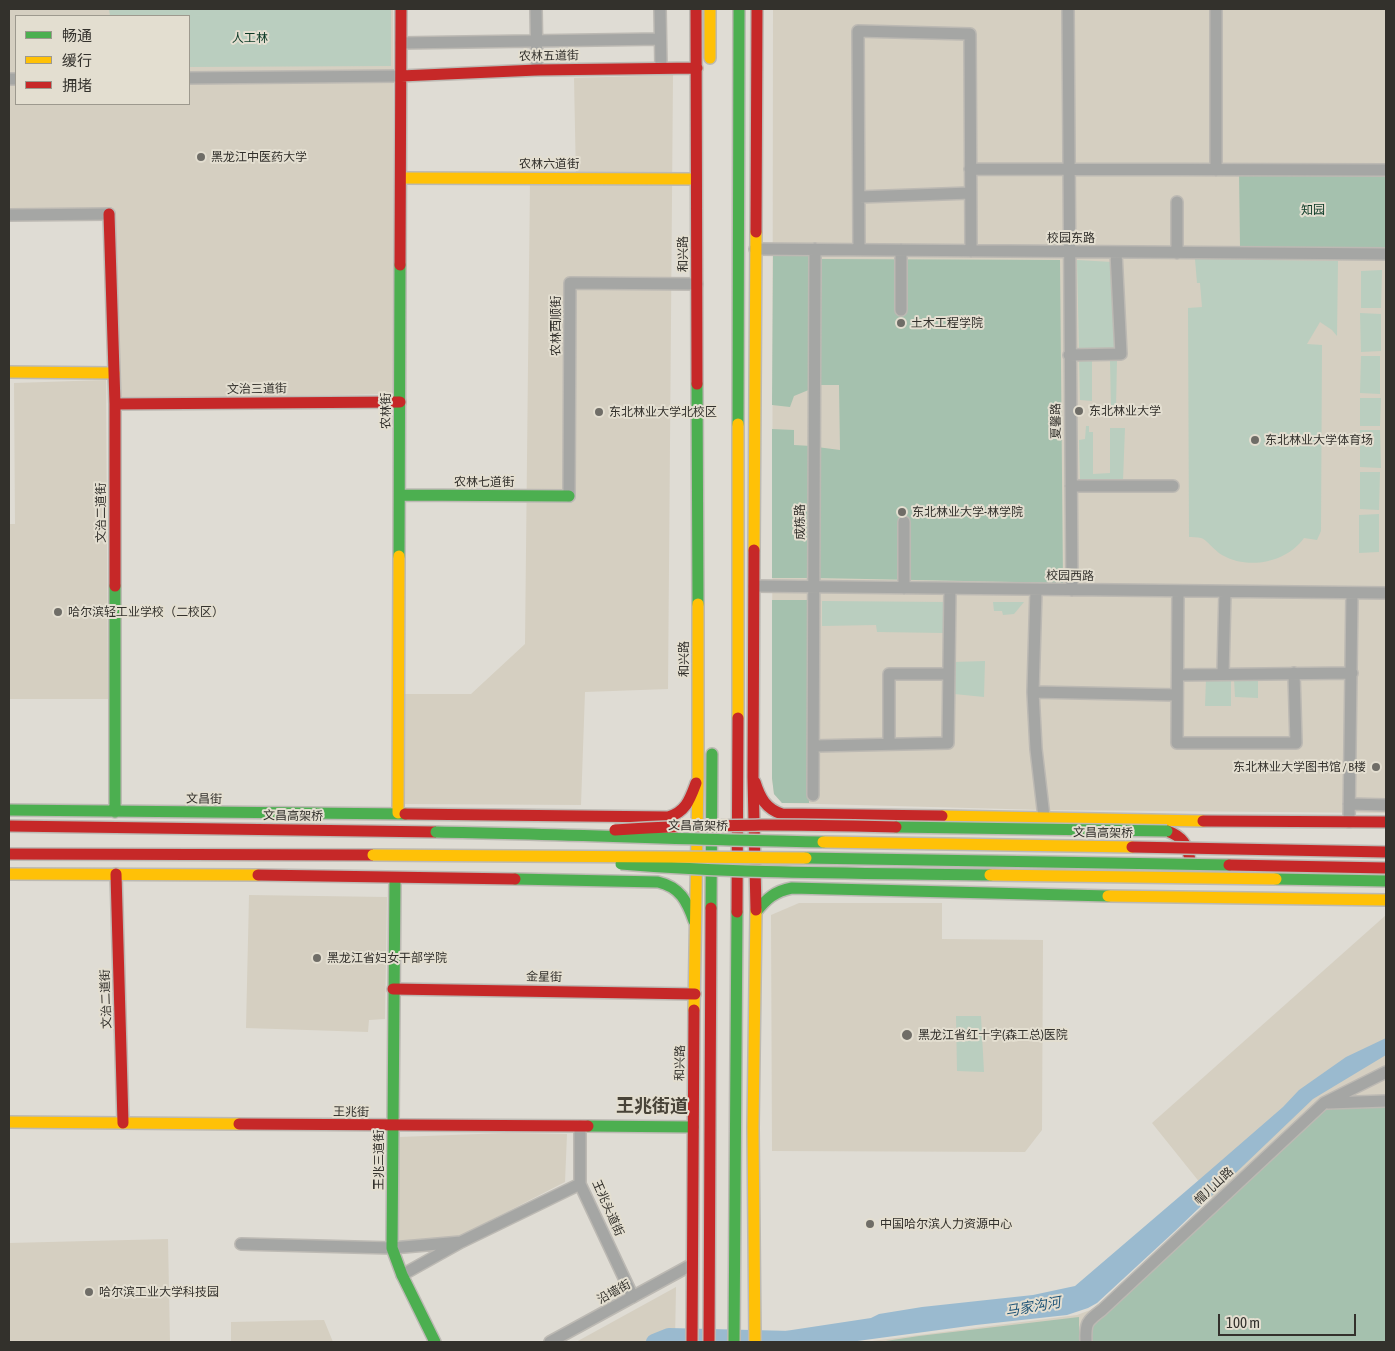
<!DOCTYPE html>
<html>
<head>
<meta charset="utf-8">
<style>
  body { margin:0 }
  #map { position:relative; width:1395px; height:1351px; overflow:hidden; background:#dfdcd4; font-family:"Asap Condensed","Noto Sans SC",sans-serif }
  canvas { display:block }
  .frame { position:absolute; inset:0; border:10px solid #33312c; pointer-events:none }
  .legend { position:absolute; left:15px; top:15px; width:175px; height:90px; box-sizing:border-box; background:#e3ded0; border:1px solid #9d998e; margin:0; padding:6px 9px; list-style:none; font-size:15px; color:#33312c }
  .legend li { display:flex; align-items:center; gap:10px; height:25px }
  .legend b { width:25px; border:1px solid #9d998e }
  .scale { position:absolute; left:1218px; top:1314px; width:138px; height:22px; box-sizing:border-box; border:2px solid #33312c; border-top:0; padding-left:6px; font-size:15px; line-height:18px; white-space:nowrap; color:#33312c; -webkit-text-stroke:4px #e3ded0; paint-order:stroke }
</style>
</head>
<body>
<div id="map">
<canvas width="1395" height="1351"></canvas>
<div class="frame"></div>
<ul class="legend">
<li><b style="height:6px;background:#4caf50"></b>畅通</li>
<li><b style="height:6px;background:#ffc107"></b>缓行</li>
<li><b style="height:6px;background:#c62828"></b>拥堵</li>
</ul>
<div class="scale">100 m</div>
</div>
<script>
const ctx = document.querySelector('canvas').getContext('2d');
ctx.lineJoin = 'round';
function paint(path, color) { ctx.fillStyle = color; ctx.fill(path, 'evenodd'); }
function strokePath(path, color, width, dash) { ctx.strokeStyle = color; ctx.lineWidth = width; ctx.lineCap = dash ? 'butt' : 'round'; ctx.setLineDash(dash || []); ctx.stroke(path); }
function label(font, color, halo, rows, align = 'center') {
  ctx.font = font + ' "Asap Condensed","Noto Sans SC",sans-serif'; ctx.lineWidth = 4; ctx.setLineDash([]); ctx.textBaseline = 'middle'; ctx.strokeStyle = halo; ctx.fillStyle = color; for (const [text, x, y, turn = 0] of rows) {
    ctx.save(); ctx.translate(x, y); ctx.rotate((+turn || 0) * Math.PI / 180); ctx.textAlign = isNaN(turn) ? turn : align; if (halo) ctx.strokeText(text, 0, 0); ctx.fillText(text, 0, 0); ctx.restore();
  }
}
paint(new Path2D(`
  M9,9H393V394L119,399L115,210H9ZM16,16H189V104H16Z
  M773,9H1386V813L1044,810L782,803L774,794L772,778Z
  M673,75L668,689L585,692L581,805L404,804L405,694H471L525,644L530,180L576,179L574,78Z
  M106,380L108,699H9V524H15L14,383Z
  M249,895L387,897L385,1019L369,1020L368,1032L246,1028Z
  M799,903H942V939L1043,940L1042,1130L1025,1152L772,1151L771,915Z
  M1386,915V1342H864L1077,1315L1093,1309L1105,1299L1213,1199L1152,1123Z
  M505,1133L567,1134L565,1182L460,1236L398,1241L399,1137Z
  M168,1239L170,1342H9V1243Z
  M676,1287L675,1342H576Z
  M324,1320L333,1342H222H231V1322Z`), '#d5cfc1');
paint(new Path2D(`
  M109,9H391V66L189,67V16H110Z
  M1195,259L1338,261L1337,336L1332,330L1320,322L1307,344L1322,345L1321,531L1317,540L1304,538C1286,563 1248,570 1222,555C1215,551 1206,539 1201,538C1197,537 1192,537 1189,537L1188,308L1202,307L1200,283H1197Z
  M1077,260L1112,262L1116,349L1079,350Z
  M1382,270L1381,308H1361V271Z
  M1360,313L1381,314V351L1361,352Z
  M1361,356H1380V394L1360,393Z
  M1113,357L1117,360L1116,408H1111L1110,360H1092V401L1080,400L1079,358Z
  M1360,398H1381L1380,426H1360Z
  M1086,426H1089V432H1093V474L1110,473V428H1125L1123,481L1080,480L1079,440L1085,439Z
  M1360,430H1380L1381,468L1360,467Z
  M1360,472H1380L1379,510L1360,509Z
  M1379,514V552L1359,553V515Z
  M822,601L945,602L944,633L877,632L876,625L822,626Z
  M993,602H1024L1014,614L1003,615L1002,611H994Z
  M985,661L984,697L954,694L953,662Z
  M1234,678L1258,679V698L1235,697Z
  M1206,679H1231V706H1205Z
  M956,1016H981L984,1072L957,1071Z`), '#bacebf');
paint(new Path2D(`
  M1239,172L1386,173V248L1240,247Z
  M773,255L811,256V389L794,396L790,407L772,405Z
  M822,259L1060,260L1063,583L817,578V447L840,450L839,385H819Z
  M772,429L794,430V445L811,446L810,578H772Z
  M772,600H811L809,803H782L774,794L772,778Z
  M1386,1104V1342H1092L1091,1326L1325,1106Z
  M1079,1317V1342H879L919,1336Z`), '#a5c1ae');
paint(new Path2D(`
  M1386,1038V1055L1313,1099L1175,1231L1097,1303L1088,1308L1067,1315L976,1325L850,1342H772V1333L871,1318L879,1314L922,1307L1033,1295L1075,1286L1200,1179L1283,1107L1299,1090L1346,1057Z`), '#9abacf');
strokePath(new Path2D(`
  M654,1342L669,1336L792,1339`), '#9abacf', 16);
const street = new Path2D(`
  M536,9L537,70
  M660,9L661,68
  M1068,9L1072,590
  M1216,9V170
  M401,43L660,39
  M189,78L401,76
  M9,79H16
  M970,169L1386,170
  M859,197L970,193
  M1177,202V253
  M9,215L109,214
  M755,249L1386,254
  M859,250L858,31L970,34L971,251
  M901,250V310
  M1069,355L1121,354L1116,252
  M1071,486H1173
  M569,496L570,283L697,284
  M754,586L1386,593
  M904,588V522
  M1036,590L1033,692L1036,749L1044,817
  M1178,591L1177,743H1296L1294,673
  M1223,674L1225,592
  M1178,675L1352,673
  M1033,692L1177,695
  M889,744V674H949
  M814,746L948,743L950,589
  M813,795L815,249
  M1349,804L1386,805
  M1349,822L1352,593
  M1328,1103L1386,1101
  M580,1126V1184L633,1297
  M241,1244L392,1248L461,1242
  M402,1275L461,1242L580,1184
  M550,1342L691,1265
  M1086,1342C1085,1323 1087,1321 1102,1310L1324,1103L1386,1072`);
const fast = new Path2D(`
  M697,384L698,604
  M738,424L739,9
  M400,495L569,496
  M399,556L400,265
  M115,586V812
  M9,810L405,814
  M395,878L392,1248L402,1275L435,1342
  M515,879L658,882C680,887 687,901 694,921
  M711,908L712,754
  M756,912C766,899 775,891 792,888L1108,896
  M588,1126L693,1127
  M734,1342L737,912`);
const slow = new Path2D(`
  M710,9V58
  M401,178L696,179
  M9,372L114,373
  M754,550L756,232
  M738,718V424
  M398,813L399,556
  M942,816L1203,821
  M9,874L258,875
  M1108,896L1386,900
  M694,1010L698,777V604
  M9,1122L239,1124
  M755,1342L753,1127L756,910`);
const jam = new Path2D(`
  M696,9L697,384
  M401,76L537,70L697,68
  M109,214L115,404V586
  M756,232L757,9
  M400,265L401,9
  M115,404L400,402
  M754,550L753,777L756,910
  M755,782C760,798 766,809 782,814L942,816
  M405,814L668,817C686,812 690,799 696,783
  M1203,821L1386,822
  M9,826L436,832
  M1167,831C1182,836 1188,845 1190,861
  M9,854L373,855
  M116,874L123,1123
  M258,875L515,879
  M737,912L738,718
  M393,989L695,994
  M239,1124L588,1126
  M692,1342L694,1010
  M709,1342L711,908`);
strokePath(street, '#bcb9b3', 14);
strokePath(fast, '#bcb9b3', 14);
strokePath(slow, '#bcb9b3', 14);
strokePath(jam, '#bcb9b3', 14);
strokePath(street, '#a5a6a4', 11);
strokePath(fast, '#4caf50', 11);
strokePath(slow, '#ffc107', 11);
strokePath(jam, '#c62828', 11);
const fastBridge = new Path2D(`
  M896,827L1167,831
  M436,832C565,834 694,840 823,842
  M806,858L1229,865
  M621,864C743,874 867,873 990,875
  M1276,879L1386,881`);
const slowBridge = new Path2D(`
  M823,842L1132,847
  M373,855C517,857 662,856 806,858
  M990,875L1276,879`);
const jamBridge = new Path2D(`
  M615,830C708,823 802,825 896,827
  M1132,847L1386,852
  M1229,865L1386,868`);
strokePath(fastBridge, '#bcb9b3', 14, []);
strokePath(slowBridge, '#bcb9b3', 14, []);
strokePath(jamBridge, '#bcb9b3', 14, []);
strokePath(fastBridge, '#4caf50', 11);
strokePath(slowBridge, '#ffc107', 11);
strokePath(jamBridge, '#c62828', 11);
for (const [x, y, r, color] of [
  [201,157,5,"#6f6d67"],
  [901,323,5,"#6f6d67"],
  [1079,411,5,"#6f6d67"],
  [599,412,5,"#6f6d67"],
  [1255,440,5,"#6f6d67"],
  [902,512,5,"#6f6d67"],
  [58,612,5,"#6f6d67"],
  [1376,767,5,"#6f6d67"],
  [317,958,5,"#6f6d67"],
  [907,1035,6,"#6f6d67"],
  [870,1224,5,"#6f6d67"],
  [89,1292,5,"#6f6d67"]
]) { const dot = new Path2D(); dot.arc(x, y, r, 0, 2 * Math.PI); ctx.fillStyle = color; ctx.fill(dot); strokePath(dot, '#e3ded0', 2); }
label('12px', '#0a3824', '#e3ded0', [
  ["人工林",250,38],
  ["知园",1313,210]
]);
label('12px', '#33312c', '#e3ded0', [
  ["农林五道街",549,56,-1],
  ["农林六道街",549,164],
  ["校园东路",1071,238],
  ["和兴路",683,254,-90],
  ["农林西顺街",556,326,-90],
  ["文治三道街",257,389,-1],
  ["农林街",386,411,-90],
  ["夏馨路",1056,421,-91],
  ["农林七道街",484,482],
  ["文治二道街",101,513,-90],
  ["成栋路",800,522,-90],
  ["校园西路",1070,576,1],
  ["和兴路",684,659,-90],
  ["文昌街",204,799,1],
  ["文昌高架桥",293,816,1],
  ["文昌高架桥",698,826,1],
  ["文昌高架桥",1103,833,1],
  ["金星街",544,977,1],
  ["文治二道街",106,999,-92],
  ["和兴路",680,1063,-89],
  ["王兆街",351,1112,1],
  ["王兆三道街",379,1160,-90],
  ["帽儿山路",1214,1186,-43],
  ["王兆头道街",608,1208,66],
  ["沿墙街",614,1292,-29]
]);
label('12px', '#33312c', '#e3ded0', [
  ["黑龙江中医药大学",211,157],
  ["土木工程学院",911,323],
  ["东北林业大学",1089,411],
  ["东北林业大学北校区",609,412],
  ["东北林业大学体育场",1265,440],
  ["东北林业大学-林学院",912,512],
  ["哈尔滨轻工业学校（二校区）",68,612],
  ["东北林业大学图书馆 / B楼",1366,767,"right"],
  ["黑龙江省妇女干部学院",327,958],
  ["黑龙江省红十字(森工总)医院",918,1035],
  ["中国哈尔滨人力资源中心",880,1224],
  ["哈尔滨工业大学科技园",99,1292]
], 'left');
label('italic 14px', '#1d5376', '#e3ded0', [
  ["马家沟河",1033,1307,-10]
]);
label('bold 18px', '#484338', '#e3ded0', [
  ["王兆街道",652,1106]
]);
</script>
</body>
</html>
